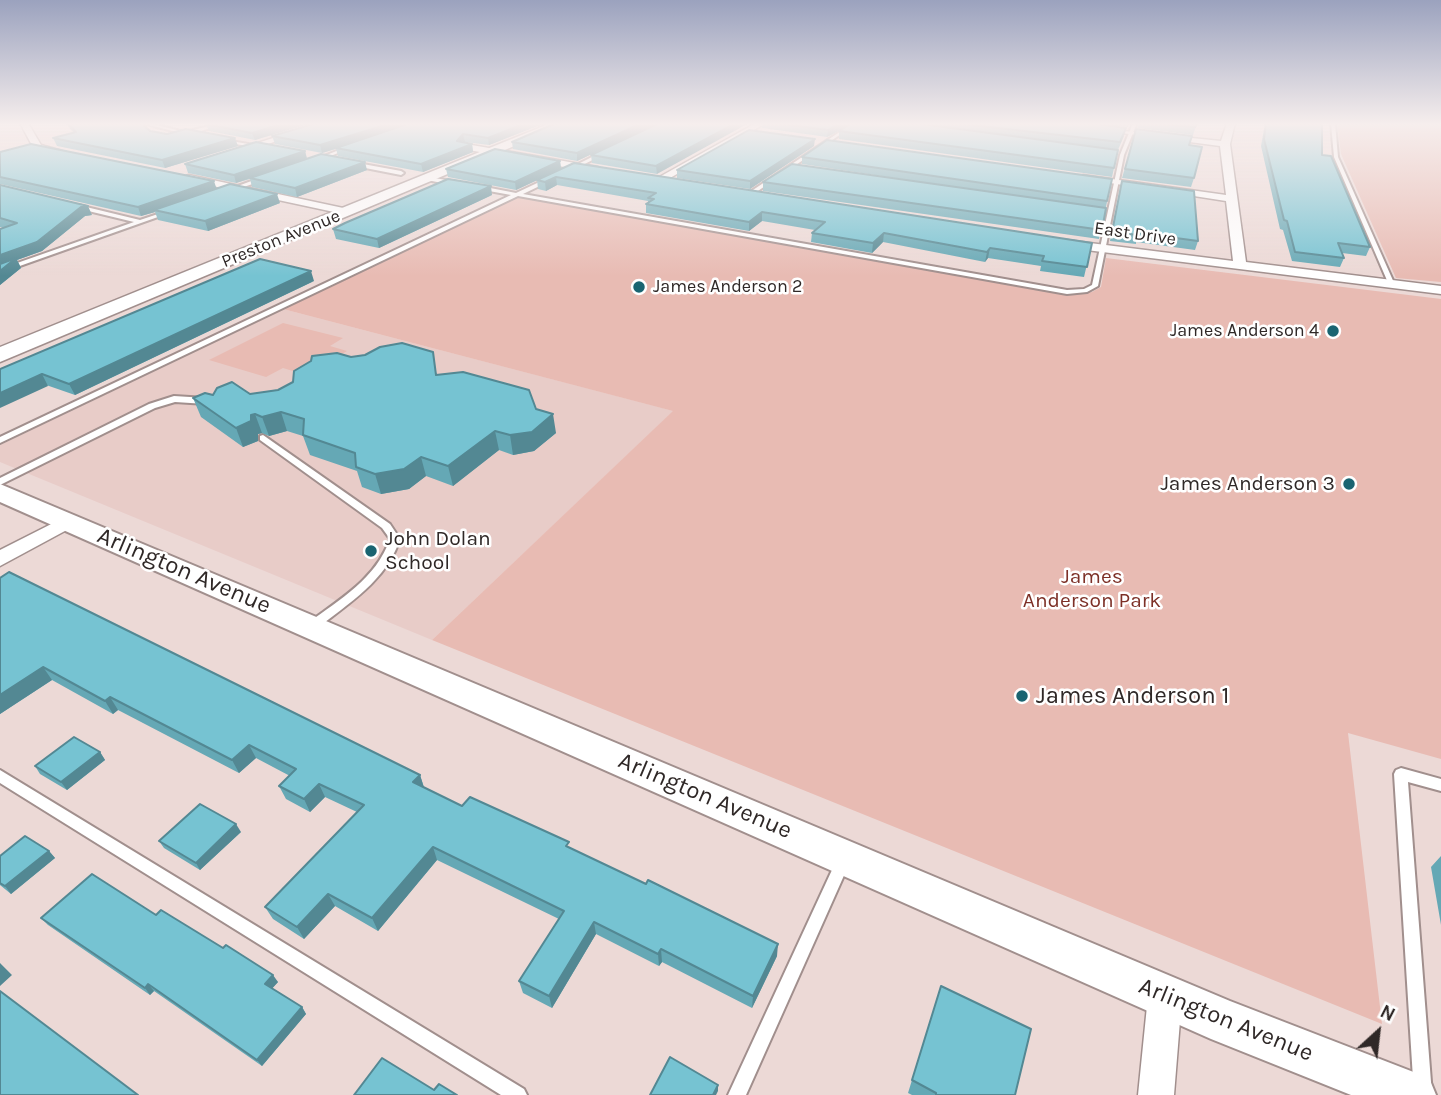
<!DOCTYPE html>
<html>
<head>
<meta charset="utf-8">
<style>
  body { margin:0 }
  #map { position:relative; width:1441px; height:1095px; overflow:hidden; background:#ecd9d6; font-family:Karla,sans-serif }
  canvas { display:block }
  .north { position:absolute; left:1343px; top:997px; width:70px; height:70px; -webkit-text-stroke:5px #fff; paint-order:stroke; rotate:27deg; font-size:19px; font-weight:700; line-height:28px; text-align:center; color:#2f2827 }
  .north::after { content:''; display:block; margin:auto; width:24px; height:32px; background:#2f2827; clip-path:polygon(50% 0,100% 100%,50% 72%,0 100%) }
</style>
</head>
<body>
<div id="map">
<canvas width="1441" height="1095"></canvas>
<div class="north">N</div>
</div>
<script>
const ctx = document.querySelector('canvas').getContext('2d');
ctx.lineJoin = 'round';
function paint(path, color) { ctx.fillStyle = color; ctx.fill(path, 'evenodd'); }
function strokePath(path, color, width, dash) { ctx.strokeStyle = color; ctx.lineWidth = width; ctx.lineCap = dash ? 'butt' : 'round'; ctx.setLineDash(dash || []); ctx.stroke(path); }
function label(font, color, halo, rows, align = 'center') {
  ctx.font = font + ' Karla,sans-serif'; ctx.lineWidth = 5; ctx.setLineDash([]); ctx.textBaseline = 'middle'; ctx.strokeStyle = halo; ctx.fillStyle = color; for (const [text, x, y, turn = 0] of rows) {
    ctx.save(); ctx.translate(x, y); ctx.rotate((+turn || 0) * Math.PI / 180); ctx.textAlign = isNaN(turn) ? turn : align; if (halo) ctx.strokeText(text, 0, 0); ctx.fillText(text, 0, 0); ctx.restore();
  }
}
paint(new Path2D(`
  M283,309L674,411L432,640L0,462V445Z`), '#e8ccc8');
paint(new Path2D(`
  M1337,123H1441V282L1396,278L1341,154Z
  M525,197L1072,295L1092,292L1101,287L1106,258L1441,299V759L1348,733L1382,1024L432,640L673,411L283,309L513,198Z
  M283,323L343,338L330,346L347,351L306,375L283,368L266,377L209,360Z`), '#e8bbb3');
const service = new Path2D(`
  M142,123H148L185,132L221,123H227L188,135Z
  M853,123H857L752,195L747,194Z
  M1133,123H1137L1124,155L1098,286L1087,292L1067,294L518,196L0,443V437L511,195L478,189L480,186L516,193L550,177L552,180L523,194L1067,290L1084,289L1092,285L1120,155Z
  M1331,123H1335L1338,157L1395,285L1394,286L1389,285L1334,157Z
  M225,140L260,146L262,147L260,148L223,142Z
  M349,146L353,147L318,161L314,160Z
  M602,152L606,153L573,170L568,169Z
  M352,162L401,171L404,173L401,175L350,165Z
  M265,176L267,179L232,191L227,190Z
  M429,177L457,182L460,184L457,186L427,180Z
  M78,205L140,220L167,211L172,212L0,273V269L134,222L76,208L75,207Z
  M174,396L206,398L210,401L206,404L175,402L155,408L0,485V478L149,404Z
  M263,435L390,524L400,539C386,581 349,603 316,629H308L306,626L308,623C340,599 376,579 390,539L382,528L260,440V436Z
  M1401,768L1441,779V791L1408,782L1432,1095H1414L1394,774L1396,770Z
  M0,770L524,1089L527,1095H501L0,783Z
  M843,855L848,857L850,862L746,1095H728L838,857Z`);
const minor = new Path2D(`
  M20,123H28L41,145L66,152L61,155L34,149Z
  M319,123H331L238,154L230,152Z
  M756,123H766L663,182L654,180Z
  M1046,123L1221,141L1227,123H1235L1230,144L1246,262L1441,286V294L1062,247V241L1066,240L1233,261L1226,201L1078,178L1083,175L1226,195L1220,146Z
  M466,144L598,167L603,170L598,173L463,149Z
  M189,175L348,209L354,212L348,215L185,180V176Z
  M69,515L76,517L79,521L76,525L0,566V550Z
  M1165,979L1177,984L1182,996L1174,1095H1138L1148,996L1153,984Z`);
const tertiary = new Path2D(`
  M0,484L1230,1001L1429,1078L1436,1095H1351L1211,1039L0,502Z`);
const secondary = new Path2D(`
  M551,123H569L0,362V347Z`);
strokePath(service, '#a18f8d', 4);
strokePath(minor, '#a18f8d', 3);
strokePath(tertiary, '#a18f8d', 4);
strokePath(secondary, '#a18f8d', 3);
paint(service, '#fff');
paint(minor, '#fff');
paint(tertiary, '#fff');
paint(secondary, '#fff');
paint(new Path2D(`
  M65,123H141L150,131L238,146L165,168L57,146L53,138L73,132Z
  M311,123L255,140L209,131L206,124Z
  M316,123H545L489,145L465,142L472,144L473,152L423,172L338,156L336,149L322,153L275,144L272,136Z
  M556,123H658L577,161L513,149L512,142Z
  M659,123L657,174L592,163L591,155Z
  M760,123H1130L1128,127L1092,123L1124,136L1118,150L1112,177L839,139V131L848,126L827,137L762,128V123Z
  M1137,123H1197L1193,135L1138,128Z
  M1265,123H1322V155L1370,247L1366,256L1342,253L1344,258L1340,267L1292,261L1283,230L1280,229L1261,146Z
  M1136,129L1189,145L1194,178L1191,187L1122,178Z
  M814,146L750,189L677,178V170Z
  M305,151L307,159L367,170L297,197L252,187L250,179L236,183L188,173L185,164Z
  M0,152L216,189L280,203L208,231L158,220L155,212L141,216L0,184Z
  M802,157L1112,179L1099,239L763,191V182L914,181L802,164Z
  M560,161L561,169L516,190L448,177L446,169Z
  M574,163L1092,243L1084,277L1040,271L1041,266L988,258L985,262L883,242L872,253L811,242L812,233L815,230L762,221L749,231L646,213V204L648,203V201L557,185L546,191L538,189L537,180Z
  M1122,181L1198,241L1195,250L1136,242V244L1110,241Z
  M0,185L92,215L85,216L42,251L17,260L21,268L0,285L4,228L0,227Z
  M492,195L379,248L336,239L333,229Z
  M314,281L75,395L0,369Z
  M351,357L438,375L536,409L556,433L534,451L513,455L499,450L453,486L426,476L409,489L381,494L362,487L357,471L310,455L303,436L287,431L269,436L262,433L258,434V441L243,447L201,417L193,398L213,395L250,394L278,390Z
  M0,578L420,775L424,787L462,806L570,848L777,956L752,1008L662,962L659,966L596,934L552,1008L523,993L519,981L559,919L437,860L378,931L335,906L304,939L273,919L265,907L357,812L325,797L310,812L286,799L279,786L290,776L256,758L239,773L118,710L113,714L52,680L0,714Z
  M100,752L105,760L67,790L40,774L35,766Z
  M241,832L200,870L164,848L159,841Z
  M49,851L55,858L11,894L0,885V856Z
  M1441,856V925L1431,867Z
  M156,915L223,948L278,982L272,988L302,1007L306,1014L262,1066L154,991L150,995L48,925L41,918Z
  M941,986L1015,1095H912L908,1093Z`), '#65a8b5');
paint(new Path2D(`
  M285,123H311L255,140L252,133Z
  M392,123H416L322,153L320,145Z
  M526,123H545L489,145L488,138Z
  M642,123H658L577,161V153Z
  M736,123H749L657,174L656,166Z
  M840,123H853L827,137L828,130Z
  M463,134L465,142L459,148L457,141Z
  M235,138L238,146L165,168L162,160Z
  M815,139L814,146L750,189V181Z
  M472,144L473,152L423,172L421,164Z
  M305,151L307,159L236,183L234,175Z
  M560,161L561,169L516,190L515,182Z
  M365,162L367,170L297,197L295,188Z
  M556,177L557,185L546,191L545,182Z
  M214,181L217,190L154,210L155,212L141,216L138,207Z
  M491,186L492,195L379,248L377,239Z
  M277,194L280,203L208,231L205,221Z
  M88,206L92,215L85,216L42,251L17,260L21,268L0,285V255L81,207Z
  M762,212V221L749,231V222Z
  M884,233L883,242L872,253L873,243Z
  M990,248L988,258L985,262L987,252Z
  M311,271L314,281L75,395L69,384Z
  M42,374L48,386L0,408V393Z
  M281,412L287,431L269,436L262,417Z
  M255,414L262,433L258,434V441L243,447L236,428L251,415Z
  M553,414L556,433L534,451L513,455L510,435Z
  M495,431L499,450L453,486L448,466Z
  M421,457L426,476L409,489L381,494L375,474Z
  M43,667L52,680L0,714V695Z
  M110,697L118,710L113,714L105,701Z
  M249,745L256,758L239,773L232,760Z
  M100,752L105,760L67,790L61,782Z
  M420,775L424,788L413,782Z
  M319,784L325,797L310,812L304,799Z
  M236,824L241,832L200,870L196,863Z
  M433,847L437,860L378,931L372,918Z
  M49,851L55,858L11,894L5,886Z
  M328,894L335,906L304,939L297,927Z
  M594,922L596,934L552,1008L549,996Z
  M778,944L777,956L752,1008L753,996Z
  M661,949L662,962L659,966L658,954Z
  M0,963L12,975L0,986Z
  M273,975L278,982L270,991L265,984Z
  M148,984L154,991L150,995L145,988Z
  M302,1007L306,1014L262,1066L257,1060Z
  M718,1085V1091L716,1095H713Z`), '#538893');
const building = new Path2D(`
  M68,123H141L150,131L167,134L186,129L235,138L162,160L53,138L76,132Z
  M211,123H285L252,133L206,124Z
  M316,123H392L320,145L272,136Z
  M410,123H526L488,138L463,134L457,141L472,144L421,164L336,148Z
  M556,123H642L577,153L512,142Z
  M659,123H736L656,166L591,155Z
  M776,123H840L828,130Z
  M852,123H914L1118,150L1114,168L839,131Z
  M955,123H1090L1126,128L1120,142Z
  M1154,123H1197L1195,127Z
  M1266,123H1322V155L1331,156L1370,247L1338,243L1344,258L1295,252L1287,221L1284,220L1264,139Z
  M1136,129L1192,136L1189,145L1202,147L1194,178L1125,169Z
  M749,130L815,139L750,181L677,170Z
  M827,140L1112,179L1107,201L802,157Z
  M256,142L305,151L234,175L185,164Z
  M31,144L214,181L138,207L0,177V152Z
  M495,149L560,161L515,182L446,169Z
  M321,154L365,162L295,188L250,178Z
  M574,163L1092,243L1087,267L1042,261L1044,256L990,248L987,252L884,233L873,243L812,233L825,222L762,212L749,222L646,204L654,199L648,198L656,193L556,177L545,182L537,180Z
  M792,164L1106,208L1102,230L763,182Z
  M448,179L491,186L377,239L333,229L345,223Z
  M1122,181L1194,191L1198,241L1139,233L1138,235L1112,232Z
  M230,184L277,194L205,221L154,210Z
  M0,185L88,206L81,207L37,242L0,255V229L17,223L0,218Z
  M16,258L0,271V264Z
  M260,259L311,271L69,384L42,374L0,393V369Z
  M402,343L433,352L436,375L463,372L529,390L536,409L553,414L532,432L510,435L495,431L448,466L421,457L404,469L375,474L356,467L355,453L303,435L304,419L281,412L262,417L255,414L251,415V421L236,428L193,398L205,393L213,395L217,388L232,382L250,394L278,390L293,382L294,371L311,361L312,356L337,353L351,357L365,355L380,347Z
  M9,572L420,775L413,782L462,806L470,797L569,842L566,846L646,884L648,880L778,944L753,996L661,949L658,954L594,922L549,996L519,981L564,911L433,847L372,918L328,894L297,927L265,907L364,805L319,784L304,799L279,786L296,769L249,745L232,760L110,697L105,701L43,667L0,695V578Z
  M74,737L100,752L61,782L35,766Z
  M200,804L236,824L196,863L159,841Z
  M25,836L49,851L5,886L0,883V856Z
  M92,874L156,915L161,910L223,948L226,945L273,975L265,984L302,1007L257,1060L148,984L145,988L41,918Z
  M941,986L1031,1029L1015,1095H936V1093L912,1080Z
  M0,991L138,1095H0Z
  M670,1057L718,1085L713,1095H650Z
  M382,1058L434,1090L439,1084L457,1095H354Z`);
paint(building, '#76c3d2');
strokePath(building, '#538893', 2);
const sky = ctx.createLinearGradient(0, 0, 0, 276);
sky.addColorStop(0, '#9ba2be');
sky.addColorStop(0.45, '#f6eeed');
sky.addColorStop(1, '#f6eeed00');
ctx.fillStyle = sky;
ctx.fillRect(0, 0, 1441, 276);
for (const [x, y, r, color] of [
  [639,287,7,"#1a6471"],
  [1333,331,7,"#1a6471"],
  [1349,484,7,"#1a6471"],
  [371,551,7,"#1a6471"],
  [1022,696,7,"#1a6471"]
]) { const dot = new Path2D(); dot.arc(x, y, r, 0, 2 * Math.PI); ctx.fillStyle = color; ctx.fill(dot); strokePath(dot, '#fff', 2.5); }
label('18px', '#2f2827', '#fff', [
  ["East Drive",1135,234,8],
  ["Preston Avenue",281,239,-22]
]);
label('18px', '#2f2827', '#fff', [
  ["James Anderson 2",653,287],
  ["James Anderson 4",1319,331,"right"]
], 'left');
label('21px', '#2f2827', '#fff', [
  ["James Anderson 3",1335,484],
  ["John Dolan",385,539,"left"],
  ["School",385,563,"left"]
], 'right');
label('21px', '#7d3027', '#fff', [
  ["James",1092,577],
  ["Anderson Park",1092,601]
]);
label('24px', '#2f2827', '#fff', [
  ["Arlington Avenue",184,571,23],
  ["Arlington Avenue",705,796,23],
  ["Arlington Avenue",1226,1020,22]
]);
label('24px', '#2f2827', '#fff', [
  ["James Anderson 1",1036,696]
], 'left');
</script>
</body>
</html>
